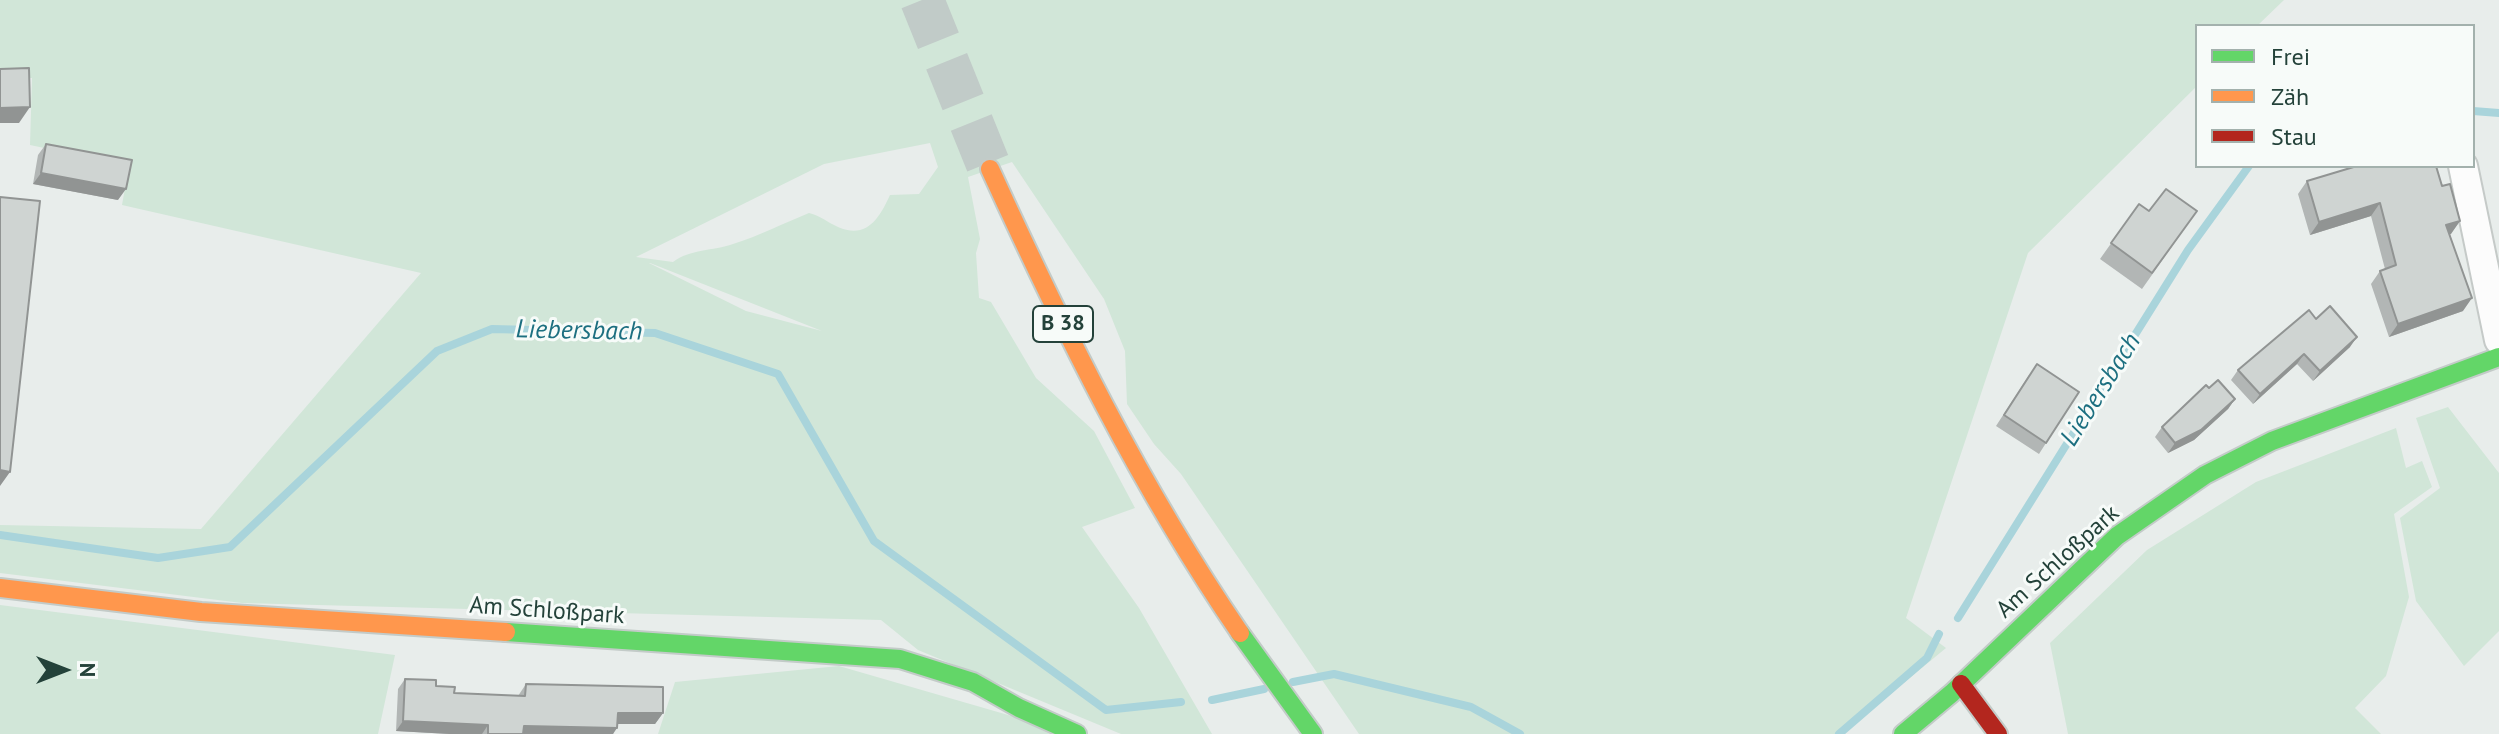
<!DOCTYPE html>
<html>
<head>
<meta charset="utf-8">
<style>
  body { margin:0 }
  #map { position:relative; width:2499px; height:734px; overflow:hidden; background:#e8edeb; font-family:"PT Sans",sans-serif }
  canvas { display:block }
  .legend { position:absolute; left:2195px; top:24px; width:280px; height:144px; box-sizing:border-box; background:#f7fbf9; border:2px solid #a3b1ad; margin:0; padding:10px 14px; list-style:none; font-size:24px; color:#24423a }
  .legend li { display:flex; align-items:center; gap:16px; height:40px }
  .legend b { width:40px; border:2px solid #a3b1ad }
  .north { position:absolute; left:24px; top:630px; width:80px; height:80px; -webkit-text-stroke:6px #f7fbf9; paint-order:stroke; rotate:90deg; font-size:22px; font-weight:700; line-height:32px; text-align:center; color:#24423a }
  .north::after { content:''; display:block; margin:auto; width:28px; height:36px; background:#24423a; clip-path:polygon(50% 0,100% 100%,50% 72%,0 100%) }
</style>
</head>
<body>
<div id="map">
<canvas width="2499" height="734"></canvas>
<ul class="legend">
<li><b style="height:10px;background:#63d668"></b>Frei</li>
<li><b style="height:10px;background:#ff974d"></b>Zäh</li>
<li><b style="height:10px;background:#b3261e"></b>Stau</li>
</ul>
<div class="north">N</div>
</div>
<script>
const ctx = document.querySelector('canvas').getContext('2d');
ctx.lineJoin = 'round';
function paint(path, color) { ctx.fillStyle = color; ctx.fill(path, 'evenodd'); }
function strokePath(path, color, width, dash) { ctx.strokeStyle = color; ctx.lineWidth = width; ctx.lineCap = dash ? 'butt' : 'round'; ctx.setLineDash(dash || []); ctx.stroke(path); }
function label(font, color, halo, rows, align = 'center') {
  ctx.font = font + ' "PT Sans",sans-serif'; ctx.lineWidth = 6; ctx.setLineDash([]); ctx.textBaseline = 'middle'; ctx.strokeStyle = halo; ctx.fillStyle = color; for (const [text, x, y, turn = 0] of rows) {
    ctx.save(); ctx.translate(x, y); ctx.rotate((+turn || 0) * Math.PI / 180); ctx.textAlign = isNaN(turn) ? turn : align; if (halo) ctx.strokeText(text, 0, 0); ctx.fillText(text, 0, 0); ctx.restore();
  }
}
paint(new Path2D(`
  M0,0H2284L2257,26H2197V86L2028,253L1906,618L1946,648L1842,734H1359L1181,474L1154,444L1127,404L1125,351L1104,299L1012,162L968,177L980,239L976,253L979,298L991,302L1036,378L1094,431L1135,508L1082,527L1139,608L1212,734H1121L918,650L881,620L242,603L0,573V525L201,529L421,273L122,205L129,166L30,145L32,78H0ZM930,143L938,167L919,194L890,195C880,217 867,240 838,227C827,222 821,216 809,213C784,223 759,236 733,244C713,251 690,249 673,262L636,257L824,164ZM649,263H650L822,331L746,311Z
  M2448,407L2499,473V631L2464,666L2416,601L2400,518L2440,488L2416,418Z
  M2396,428L2406,468L2422,461L2432,487L2394,514L2409,597L2386,676L2355,708L2381,734H2068L2050,643L2147,550L2256,482Z
  M0,605L395,655L378,734H0Z
  M839,666L1015,717L1050,734H658L675,682Z`), '#d1e6d8');
strokePath(new Path2D(`
  M2473,111L2499,113
  M0,535L158,558L230,547L437,351L492,329L655,333L778,374L874,541L1106,710L1181,702
  M1958,618L2188,250L2249,166
  M1293,682L1334,674L1471,707L1520,734
  M1212,700L1264,689
  M1839,734L1927,658L1939,634`), '#a9d4db', 8);
strokePath(new Path2D(`
  M922,0L990,169`), '#c1cbc8', 44, [44, 22]);
const street = new Path2D(`
  M2463,166L2499,340`);
const fast = new Path2D(`
  M506,632L900,659L973,682L1019,708L1077,734
  M1240,633L1313,734
  M1903,734L1952,693L2117,536L2205,475L2272,441L2499,357`);
const slow = new Path2D(`
  M990,169C1063,329 1140,487 1240,633
  M0,588L201,612L506,632`);
const jam = new Path2D(`
  M1961,684L1998,734`);
strokePath(street, '#c5cac8', 32);
strokePath(fast, '#c3cbc8', 22);
strokePath(slow, '#c3cbc8', 22);
strokePath(jam, '#c3cbc8', 22);
strokePath(street, '#fcfcfc', 28);
strokePath(fast, '#63d668', 18);
strokePath(slow, '#ff974d', 18);
strokePath(jam, '#b3261e', 18);
paint(new Path2D(`
  M46,144L118,200L33,184L38,155Z
  M2307,181L2442,186L2460,221L2450,234L2463,311L2389,337L2371,284L2380,271L2385,269L2371,216L2310,235L2298,194Z
  M2139,204L2149,211H2197L2142,289L2100,259Z
  M2316,319L2350,347L2313,381L2297,364L2253,404L2231,380L2238,370Z
  M2029,375L2046,443L2039,454L1996,426Z
  M2209,388L2235,399L2228,409L2194,440L2168,453L2155,437L2162,427Z
  M405,679L436,686L454,693L518,696L526,684L663,713L655,724H617L613,734H450L396,731L398,689Z`), '#b2b6b5');
paint(new Path2D(`
  M30,107L19,123H0V108Z
  M41,173L126,189L118,200L33,184Z
  M2380,203L2371,216L2310,235L2319,222Z
  M2460,221L2451,234L2438,237L2446,225Z
  M2472,298L2463,311L2389,337L2398,324Z
  M2357,337L2350,347L2313,381L2320,371Z
  M2304,354L2297,364L2253,404L2260,394Z
  M2235,399L2228,409L2194,440L2168,453L2175,443Z
  M0,470L10,472L0,486Z
  M618,713H663L655,724H610Z
  M403,721L488,725L482,734H450L396,731Z
  M524,726L617,728L613,734H518Z`), '#919493');
const building = new Path2D(`
  M29,68L30,107L0,108V69Z
  M46,144L132,160L126,189L41,173Z
  M2357,166H2436L2442,186L2450,184L2460,221L2446,225L2472,298L2398,324L2380,271L2396,265L2380,203L2319,222L2307,181Z
  M2166,189L2197,211L2152,273L2111,243L2139,204L2149,211Z
  M0,197L40,201L10,472L0,470Z
  M2330,306L2357,337L2320,371L2304,354L2260,394L2238,370L2309,310L2316,319Z
  M2037,364L2079,392L2046,443L2004,415Z
  M2218,380L2235,399L2201,430L2175,443L2162,427L2206,385L2209,388Z
  M405,679L436,680V686L455,687L454,693L525,696L526,684L663,687V713H618L617,728L524,726L523,734H488V725L403,721Z`);
paint(building, '#cfd4d2');
strokePath(building, '#919493', 2);
for (const [x, y, w] of [
  [1063,324,60]
]) { const box = new Path2D(); box.roundRect(x - w / 2, y - 18, w, 36, 6); ctx.fillStyle = '#f7fbf9'; ctx.fill(box); strokePath(box, '#24423a', 2); }
label('bold 22px', '#24423a', null, [
  ["B 38",1063,324]
]);
label('24px', '#24423a', '#f7fbf9', [
  ["Am Schloßpark",2058,562,-42],
  ["Am Schloßpark",547,611,4]
]);
label('italic 26px', '#1c6f80', '#f7fbf9', [
  ["Liebersbach",579,331,1],
  ["Liebersbach",2101,390,-58]
]);
</script>
</body>
</html>
